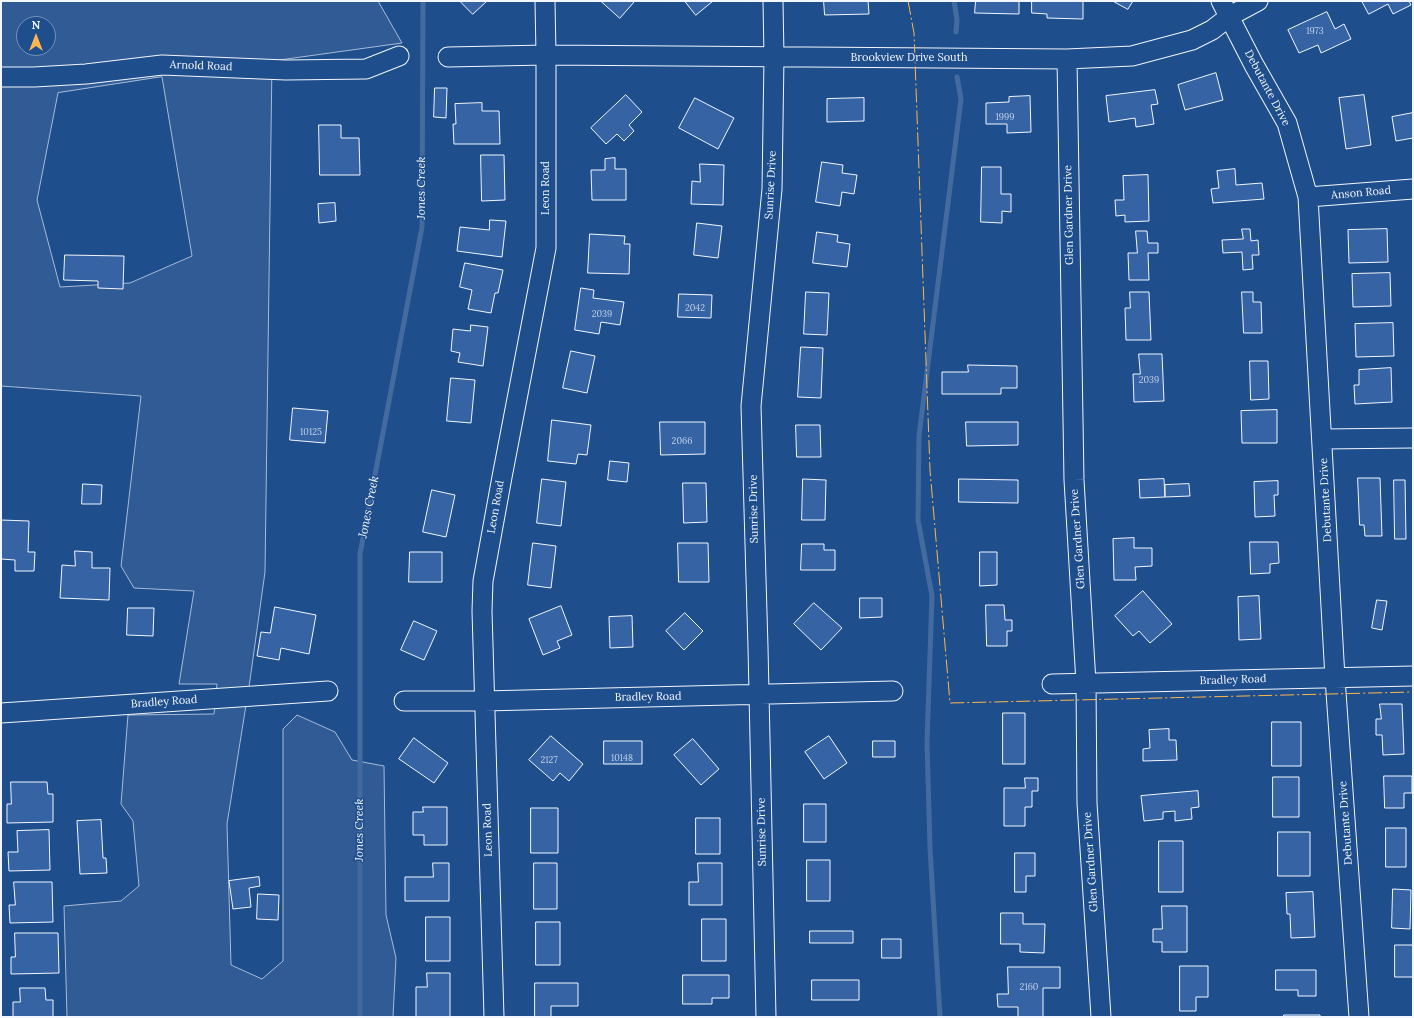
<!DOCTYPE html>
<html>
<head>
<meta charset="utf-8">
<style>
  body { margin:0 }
  #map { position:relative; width:1414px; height:1018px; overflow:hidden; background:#1f4e8c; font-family:Lora,serif }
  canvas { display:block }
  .frame { position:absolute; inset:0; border:2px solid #f2f6ff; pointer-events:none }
  .north { position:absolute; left:16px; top:16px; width:40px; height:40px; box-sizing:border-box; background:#1f4e8c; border:1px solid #7391ba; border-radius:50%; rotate:0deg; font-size:11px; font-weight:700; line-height:16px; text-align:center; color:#f2f6ff }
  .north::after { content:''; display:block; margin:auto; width:14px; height:18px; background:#ffb74d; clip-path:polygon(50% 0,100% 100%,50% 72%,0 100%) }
</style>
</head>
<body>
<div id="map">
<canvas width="1414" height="1018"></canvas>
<div class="frame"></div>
<div class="north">N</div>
</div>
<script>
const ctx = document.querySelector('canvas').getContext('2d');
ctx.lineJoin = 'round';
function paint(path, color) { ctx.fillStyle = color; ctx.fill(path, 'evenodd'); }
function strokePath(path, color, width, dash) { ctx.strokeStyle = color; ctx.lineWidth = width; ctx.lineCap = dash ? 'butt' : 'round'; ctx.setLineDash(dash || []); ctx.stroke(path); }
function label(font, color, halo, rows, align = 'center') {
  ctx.font = font + ' Lora,serif'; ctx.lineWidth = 3; ctx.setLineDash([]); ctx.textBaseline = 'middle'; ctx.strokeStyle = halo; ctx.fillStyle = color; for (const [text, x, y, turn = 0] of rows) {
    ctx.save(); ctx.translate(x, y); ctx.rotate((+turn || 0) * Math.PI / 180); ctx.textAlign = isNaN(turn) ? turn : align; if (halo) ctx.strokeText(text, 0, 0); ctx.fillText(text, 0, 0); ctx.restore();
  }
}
const built = new Path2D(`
  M1,1H378L402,43L272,61L265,572L250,680L227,824L231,965L262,979L283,961V729L297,715L335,732L352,760L384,766L386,915L396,958L393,1017H67L64,906L121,901L139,886L133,821L121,804L128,715L214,714L217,684H179L194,591L134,588L121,566L141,396L1,386ZM24,24H48V48H24ZM162,77L192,256L130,283L60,287L37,200L58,93Z`);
paint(built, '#305b95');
strokePath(built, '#a8bbd7', 1);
strokePath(new Path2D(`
  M954,1L957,20L956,32
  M360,1017V554L422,227L423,1
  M940,1017L930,848L927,742L932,596L918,520L919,436L961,99L957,77`), '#446ba0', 5);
const building = new Path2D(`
  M460,1H487L473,14Z
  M601,1H635L620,18Z
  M685,1H713L696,15Z
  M824,1H868L869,14L825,15Z
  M976,1H1019V14L975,13Z
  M1032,1H1083V19L1047,18V14L1032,13Z
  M1113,1H1133L1128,9Z
  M1362,1H1409L1411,5L1393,14L1388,4L1369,14Z
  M1327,12L1335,29L1344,24L1351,39L1321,53L1318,45L1299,53L1288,30Z
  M1216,73L1223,100L1185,110L1178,85Z
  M435,88H447L446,118L434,117Z
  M1155,90L1158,104L1151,105L1154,124L1136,127L1135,118L1109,122L1106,96Z
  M626,95L642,112L629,125L634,131L624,141L617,134L606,144L591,128Z
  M1364,95L1371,145L1346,149L1339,98Z
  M1030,96L1031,132L1007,133V124H986V103L1009,102V97Z
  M695,98L734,118L718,149L679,128Z
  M864,98V121L827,122V99Z
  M482,103V111H499L500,144H454L453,124H456L455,104Z
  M1413,113V138L1396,141L1392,117Z
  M319,125H341V138H359L360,175H320Z
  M481,155H504L505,200L482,201Z
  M615,158V169H626V200H592L591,170H605V159Z
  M822,162L843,165L842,173L857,175L854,194L842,192L840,206L816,202Z
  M700,164L724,165L723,205L691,204L692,181L700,182Z
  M982,167H1001V194H1011V212L1002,211V223L981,222Z
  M1235,169L1236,185L1262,183L1264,199L1213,203L1211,189L1219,188L1217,171Z
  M1148,175L1149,221L1125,222V215L1116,216L1115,200H1124L1123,176Z
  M335,203L336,221L319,223L318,204Z
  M490,220L506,221L502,257L457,251L460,227L489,230Z
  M697,223L722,226L718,258L694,255Z
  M1242,229H1250L1251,241L1258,240L1259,255H1252L1253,269L1243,270L1242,252L1223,253L1222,240L1243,239Z
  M1387,229L1388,262L1349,263L1348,230Z
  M1136,231H1147L1148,243H1158V253H1148L1149,280H1129L1128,253H1137Z
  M817,232L838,235L837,242L850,244L847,267L813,263Z
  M590,234L625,236L624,244H630L629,274L588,273Z
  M65,255L124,256L123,289L98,288V281L64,280Z
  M465,263L503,270L498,293H495L491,313L468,309L472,290L460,287Z
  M1390,273L1391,306L1353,307L1352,274Z
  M581,288L594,290L593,298L624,302L620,325L601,322L599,334L575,330Z
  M806,292L829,293L827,335L804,334Z
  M1130,292H1149L1151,340H1126L1125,308H1130Z
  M1242,292H1253V302H1261L1262,333H1244Z
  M679,294L712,295L711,318L678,317Z
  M1393,323L1394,356L1356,357L1355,324Z
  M471,325L488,327L483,366L458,362L460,353L451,351L453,329L470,331Z
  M801,347L823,348L821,398L798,397Z
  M571,351L595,356L587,393L563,388Z
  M1139,354H1162L1164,401L1134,402L1133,374H1140Z
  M1250,361H1268L1269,399L1251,400Z
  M968,365L1017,366V388H1001V394H942V372H968Z
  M1391,368L1392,402L1355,404L1354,385H1359V370Z
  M451,378L475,380L471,423L447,421Z
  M293,408L328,411L325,443L290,440Z
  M1277,410V443H1242L1241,411Z
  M552,420L591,425L587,455L578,454L576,464L548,461Z
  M660,422H705V454L661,455Z
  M966,422H1018V445L967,446Z
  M796,425H820L821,457H797Z
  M610,461L629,463L627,482L608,480Z
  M1358,478H1380L1382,536H1365L1364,525H1360Z
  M542,479L566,482L561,526L537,523Z
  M803,479L826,480L825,520H802Z
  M959,479L1018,480V503L959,502Z
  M1164,479L1165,497L1140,498L1139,480Z
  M1394,480H1405L1406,539H1395Z
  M1278,481V495H1274L1275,516L1255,517L1254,482Z
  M683,483H706L707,522L684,523Z
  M83,484L102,485L101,504H82Z
  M1189,484L1190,496L1165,497V485Z
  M432,490L455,495L446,537L423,532Z
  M1,520L29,521L28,552H35L34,571H15V560L1,559Z
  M1134,538V548H1152V566L1135,567L1136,580H1114L1113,539Z
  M1250,542H1278L1279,563L1270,564V573L1251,574Z
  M533,543L556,546L551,588L528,585Z
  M678,543H708L709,582H679Z
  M802,544H824V550H835V570H801Z
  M75,551L92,552V568H110L109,600L60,598L62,565L75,566Z
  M410,552H442V582H409Z
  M980,552H997V585L980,586Z
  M1143,591L1172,624L1150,643L1139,631L1133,636L1115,616Z
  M1259,596L1261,639L1239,640L1238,597Z
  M860,598H882V617L860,618Z
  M1377,600L1387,601L1382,630L1372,628Z
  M814,603L842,628L821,650L794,624Z
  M986,605H1004L1005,620H1012V631H1007V646H987Z
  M561,606L572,635L557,641L560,648L543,655L529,619Z
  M275,607L316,615L309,654L281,648L279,660L257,656L261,632L270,633Z
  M128,608H154L153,636L127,635Z
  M685,613L703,631L684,650L666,631Z
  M632,616L633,647L610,648L609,617Z
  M414,621L437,631L424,660L401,650Z
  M1380,704H1402L1404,754L1383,755L1382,735H1376V719H1381Z
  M1003,713H1025V764H1003Z
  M1272,722H1301V766H1272Z
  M1169,729V740H1176L1177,760L1143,761V749L1150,748L1149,730Z
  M551,736L583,764L569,781L560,773L553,781L529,760Z
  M829,736L847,763L824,779L805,752Z
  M414,738L448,763L434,783L399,759Z
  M693,739L719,769L701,785L674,755Z
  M604,741H642V764H604Z
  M873,741H895V757H873Z
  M1384,776H1412V793H1404V808H1385Z
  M1273,777H1299V817H1273Z
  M1025,778H1038V791H1032V807H1025V826H1004V788H1025Z
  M11,782H47L48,794H53V822L7,823V804H11Z
  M1198,791L1199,807L1191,808L1192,819L1175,821V811L1163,812V819L1144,821L1141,796Z
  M804,804H826V842H804Z
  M423,807H447V845H424V835H413V812H423Z
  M531,808H558V853H531Z
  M696,818H720V854H696Z
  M101,820L103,858H106L107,873L80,874L77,821Z
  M1386,828H1406V867H1386Z
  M49,830L50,870L9,871L8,852H18L17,831Z
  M1278,832H1310V876H1278Z
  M1159,841H1183V892H1159Z
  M1015,853H1035V876H1026V892H1015Z
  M807,860H830V901H807Z
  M433,863H449V901H405V877H433Z
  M534,863H557V909H534Z
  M698,863H722V905H689V882H698Z
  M259,877L260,886L249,888L251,907L233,909L229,881Z
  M14,882H52L53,922L10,923L9,905H15Z
  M1393,889L1411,890L1410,929L1392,928Z
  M1313,892L1315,937L1291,938L1290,914H1287L1286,893Z
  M258,894L279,895L278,920L257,919Z
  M1162,906H1187V952H1162V942H1153V929H1162Z
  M1001,913H1023V924H1045L1044,953L1020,952V944H1001Z
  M426,917H450V961H426Z
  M702,919H726V961H702Z
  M536,922H560V965H536Z
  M810,931H853V943H810Z
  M15,933H58L59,973L11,974V957H15Z
  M882,939H901V958H882Z
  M1395,945H1413V977H1395Z
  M1180,966H1208V997H1196V1011H1180Z
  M1008,967H1060V988H1043V1017H1018V1007H998L997,994H1008Z
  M1276,970H1316V996H1298V990H1276Z
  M427,973H450V1017H416V987H427Z
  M683,975H729V998H712V1004H683Z
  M812,980H859V1000H812Z
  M535,983H578V1006H551V1017H535Z
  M20,988H45L46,1000H53V1017H13V1002H20Z
  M1284,1015H1320V1017H1284Z`);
paint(building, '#3563a3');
strokePath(building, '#f2f6ff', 1);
const minor = new Path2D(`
  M1221,1L1254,65L1287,123L1308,197L1335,678L1359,1017
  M448,57L546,55L1067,59L1132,56L1192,40L1212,30L1230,16L1258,1
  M1067,59L1074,480L1086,683L1087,803L1101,1017
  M1,77H34L86,74L162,65L286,70L366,69L399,56
  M1308,197L1413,189
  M1323,439L1413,438
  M1052,684L1413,676
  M404,701H484L893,691
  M1,713L328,691
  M494,1017L482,611L483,581L502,477L546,248V55L545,1
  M766,1017L758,647L751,406L772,189L774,57L773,1`);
strokePath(minor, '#f2f6ff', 21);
strokePath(minor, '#1f4e8c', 19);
strokePath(new Path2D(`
  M908,1L914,33L930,470L950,703L1413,692`), '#ffb74d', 1, [14, 3, 2, 3]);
label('9px', '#c3d1e8', null, [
  ["1973",1315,31],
  ["1999",1005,117],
  ["2042",695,308],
  ["2039",602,314],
  ["2039",1149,380],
  ["10125",311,432],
  ["2066",682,441],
  ["10148",622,758],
  ["2127",549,760],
  ["2160",1029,987]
]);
label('11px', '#f2f6ff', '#1f4e8c', [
  ["Brookview Drive South",909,58],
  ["Arnold Road",201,66,2],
  ["Debutante Drive",1267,88,62],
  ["Sunrise Drive",771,185,-87],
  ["Leon Road",546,188,-90],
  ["Anson Road",1361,193,-5],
  ["Glen Gardner Drive",1069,215,-91],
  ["Debutante Drive",1326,500,-93],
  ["Leon Road",496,507,-80],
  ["Sunrise Drive",754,509,-91],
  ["Glen Gardner Drive",1078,539,-94],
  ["Bradley Road",1233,680,-2],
  ["Bradley Road",648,697,-1],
  ["Bradley Road",164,702,-4],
  ["Debutante Drive",1346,823,-94],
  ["Leon Road",488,830,-92],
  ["Sunrise Drive",762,832,-91],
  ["Glen Gardner Drive",1091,862,-94]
]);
label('italic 12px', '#f2f6ff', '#1f4e8c', [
  ["Jones Creek",422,188,-90],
  ["Jones Creek",369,507,-79],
  ["Jones Creek",360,830,-90]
]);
</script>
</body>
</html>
